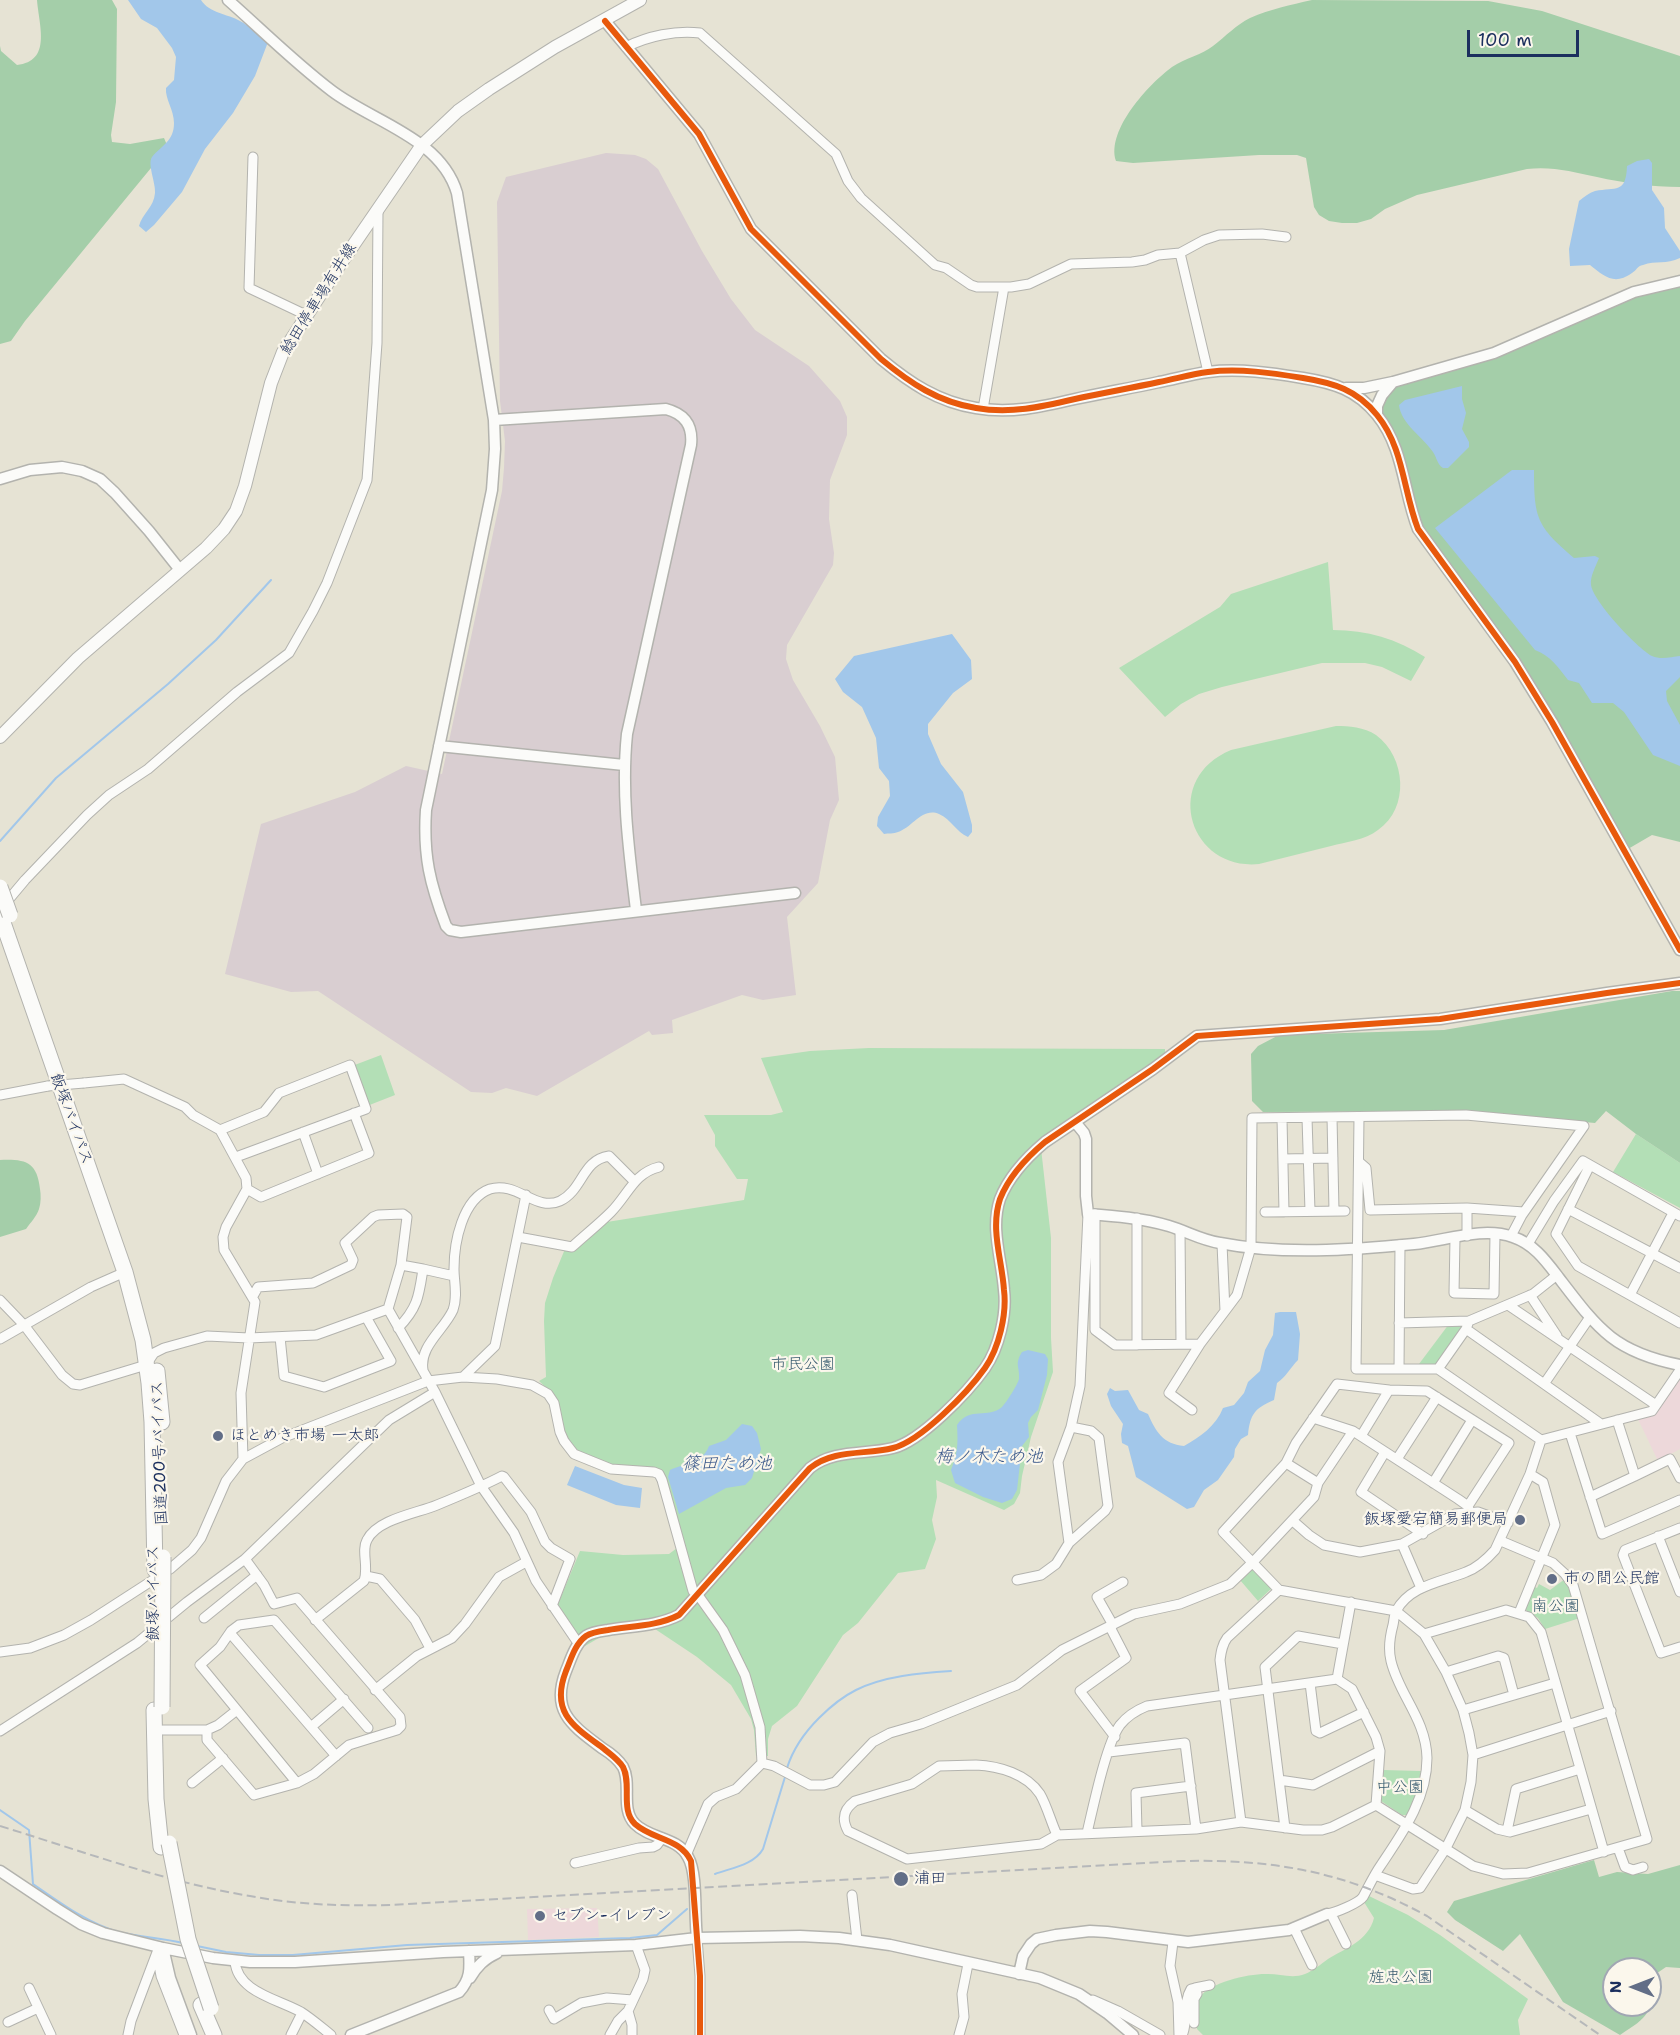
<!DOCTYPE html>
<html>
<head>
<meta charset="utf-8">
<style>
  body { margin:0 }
  #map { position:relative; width:1680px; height:2035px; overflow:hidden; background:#e6e3d4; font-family:"Shantell Sans",sans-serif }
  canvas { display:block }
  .north { position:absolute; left:1602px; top:1957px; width:60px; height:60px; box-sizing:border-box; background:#fbf7ec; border:2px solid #a1a7b3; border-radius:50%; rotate:270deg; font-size:16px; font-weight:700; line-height:24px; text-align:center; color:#1b2f5e }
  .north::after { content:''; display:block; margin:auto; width:21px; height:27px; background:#626e87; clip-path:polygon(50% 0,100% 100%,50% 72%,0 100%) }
  .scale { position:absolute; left:1467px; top:30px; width:112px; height:27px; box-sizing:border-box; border:3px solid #1b2f5e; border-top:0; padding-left:8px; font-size:18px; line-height:21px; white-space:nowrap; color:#1b2f5e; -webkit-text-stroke:4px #fbf7ec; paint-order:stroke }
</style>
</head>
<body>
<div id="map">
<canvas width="1680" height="2035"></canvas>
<div class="north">N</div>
<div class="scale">100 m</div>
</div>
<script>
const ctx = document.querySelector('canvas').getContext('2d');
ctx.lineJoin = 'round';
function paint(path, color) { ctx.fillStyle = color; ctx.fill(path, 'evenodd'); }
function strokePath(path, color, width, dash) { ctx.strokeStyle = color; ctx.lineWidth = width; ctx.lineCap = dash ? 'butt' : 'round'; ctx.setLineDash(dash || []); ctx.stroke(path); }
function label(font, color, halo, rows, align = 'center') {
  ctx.font = font + ' "Shantell Sans","Klee One",sans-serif'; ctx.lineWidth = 4.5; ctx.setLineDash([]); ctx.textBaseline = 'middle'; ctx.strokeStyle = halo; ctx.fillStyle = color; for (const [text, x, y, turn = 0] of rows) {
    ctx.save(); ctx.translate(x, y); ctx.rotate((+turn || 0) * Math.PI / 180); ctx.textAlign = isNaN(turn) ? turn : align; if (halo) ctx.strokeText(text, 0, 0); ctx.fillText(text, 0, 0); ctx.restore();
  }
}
paint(new Path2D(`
  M1680,1379V1449L1658,1461L1638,1419L1655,1414Z
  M597,1908L599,1937L528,1940L527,1909Z`), '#edd8da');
paint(new Path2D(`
  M606,153L635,155L646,159L658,169L702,251L731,299L755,330L809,366L840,401L847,417V435L830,480L829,519L834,553L833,565L787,645L786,659L793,680L820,726L835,757L839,800L830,820L818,883L787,917L796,995L763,1000L742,995L672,1020L673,1033L652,1035L649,1031L537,1096L506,1088L492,1093L471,1092L318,991L291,992L225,974L261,824L355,792L406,766L442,774L502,491L504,468L505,441L500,401L497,202L506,177Z`), '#d9ced1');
paint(new Path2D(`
  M1328,562L1333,630C1367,630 1397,639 1425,657L1411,681L1382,667L1365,663H1322L1222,687L1199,694L1181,704L1165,717L1119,668L1220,607L1231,594Z
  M1336,726C1349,726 1364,727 1376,735C1406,757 1410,808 1378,830C1365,840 1346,842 1331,846C1307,852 1283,858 1259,864C1189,871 1161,779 1231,750Z
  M869,1048L1165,1049V1054L1040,1139L1051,1238V1338L1053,1372L1031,1437L1022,1476L1020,1493L1014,1504L1004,1510L936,1480L937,1497L932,1520L936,1539L925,1569L898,1573L858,1623L843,1635L797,1706L772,1726L768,1739V1756H756L754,1730L751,1719L731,1685L697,1657L655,1629L604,1635L585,1646L557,1606L580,1551L623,1555L669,1554L677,1548L664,1477L612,1466L577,1452L566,1439L553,1394L539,1381L546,1377L544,1321L545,1303L553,1278L565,1249L607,1222L744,1200L748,1179H737L715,1146V1135L704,1115H771L783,1112L761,1058L810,1051Z
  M381,1055L395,1095L367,1106L352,1066Z
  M1636,1134L1680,1163V1208L1613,1172Z
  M1462,1323L1463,1327L1437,1365L1419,1364L1449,1324Z
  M1252,1568L1271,1587V1589L1258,1601L1240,1580Z
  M1565,1579L1580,1618L1545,1629L1538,1618L1524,1609L1533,1586L1537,1588L1539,1584L1550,1590Z
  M1383,1770L1421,1771L1414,1800L1407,1815H1402L1381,1801Z
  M1369,1896L1408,1915L1440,1935L1528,1999L1518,2020L1520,2035H1203L1197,2029C1196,2019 1195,2006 1200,1997C1210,1982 1251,1973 1268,1974C1280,1974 1293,1979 1305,1974C1313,1971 1321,1964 1328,1959C1346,1948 1368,1941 1374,1918L1364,1902Z`), '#b3dfb6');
paint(new Path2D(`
  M37,0H112L117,9L116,102L111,135L112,142L130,144L164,138L167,145L165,151L25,321L11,341L0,344V46L1,51L17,65C52,61 39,26 37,0Z
  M1312,0L1488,1L1542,11L1680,56V187C1652,187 1624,183 1597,177C1573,172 1552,166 1527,169L1417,195L1385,209L1371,219L1357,223H1342L1329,221L1319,215L1314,207L1306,158L1297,155H1259L1133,163L1116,161C1106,130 1149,84 1172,67C1185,58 1202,55 1213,46C1226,36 1236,25 1250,18C1271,9 1290,5 1312,0Z
  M1680,286V842L1652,835L1628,849L1554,716L1424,531L1381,416V408L1385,396L1395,386L1449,372L1494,357L1635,297Z
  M1672,991H1680V1163L1636,1134L1606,1111L1595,1123L1466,1111L1263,1112L1252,1101L1251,1054L1258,1046L1279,1035L1444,1030Z
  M0,1160C26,1159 37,1162 40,1189C41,1195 41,1203 39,1209C37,1216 30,1223 26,1229L0,1237Z
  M1594,1860L1599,1877L1617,1872L1648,1874L1680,1865V1968L1666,1967L1650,1978C1653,2014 1649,2016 1620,2035L1563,2002L1520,1934L1503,1951L1455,1920L1447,1912L1454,1901ZM1614,1969H1650V2005H1614Z`), '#a4cea9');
paint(new Path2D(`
  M128,0H201C209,13 228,14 240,21C250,26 259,35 268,42L255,76L233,113L205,149L182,192L154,225L146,232L139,226C142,214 154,207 155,193C156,183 147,164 152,157C162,145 174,141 174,123C174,110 165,99 166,88L174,80L176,57L172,48L157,28L141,19Z
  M1649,159L1652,163V190L1664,208L1665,228L1680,251V258C1666,265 1656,260 1643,265C1637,266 1637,270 1632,273C1614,286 1604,276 1590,265L1570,266L1569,249L1579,201C1584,197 1589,193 1595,191C1616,187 1626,194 1627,166L1637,161Z
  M1462,386V399L1466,413L1462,429L1469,442V447L1448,468H1443C1437,464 1437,458 1433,452C1423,437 1401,424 1399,405L1405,400Z
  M1512,470H1534C1534,519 1537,526 1574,558L1595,556L1599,558C1596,566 1590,576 1591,585C1593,601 1637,648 1652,656C1661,660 1671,657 1680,656V677L1666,691L1667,701L1680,725V766L1653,755L1624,712L1613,703H1592L1579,683L1568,680C1558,667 1551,656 1535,650L1435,528Z
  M952,634L971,660L972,679L953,693L928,724V734L941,764L963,792L972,825V832L968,837C956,832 951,819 939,814C922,807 912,828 898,832C894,834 888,833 884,834L877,826L878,817L890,796L889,781L879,768L876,738L862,707L843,692L835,679L854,656Z
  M1280,1312H1296L1300,1334L1298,1360C1290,1368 1286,1377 1277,1383L1274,1400C1255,1408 1250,1414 1248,1435L1241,1439L1235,1449L1234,1457L1218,1480L1204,1490L1194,1507L1187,1509L1136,1477L1128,1446L1122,1443L1121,1434L1123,1424L1111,1406L1107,1394L1110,1388L1115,1391L1128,1390L1139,1410L1148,1414C1156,1432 1163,1444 1184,1446C1200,1437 1216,1426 1223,1408L1234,1405L1244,1393L1248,1382L1260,1371L1265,1350L1273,1335L1275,1313Z
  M1028,1350L1045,1354L1048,1359L1047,1375L1038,1410L1031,1417L1028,1423L1029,1437L1022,1446L1017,1490L1012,1499L1002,1503L983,1497L955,1483L951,1470C958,1452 958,1444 957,1425C970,1406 988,1419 1002,1407C1006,1403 1018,1384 1019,1379C1020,1366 1014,1365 1022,1352Z
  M742,1424L752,1426L757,1433L761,1449L752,1478L745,1485L726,1488L679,1514L668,1477L670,1470C685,1463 702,1464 709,1446L726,1440Z
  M575,1466L624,1485L642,1488L640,1508L616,1505L567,1485Z`), '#a2c7ea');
strokePath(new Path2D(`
  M0,841L56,778L168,684L216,640L271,580
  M787,1768C793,1749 805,1732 819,1718C830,1707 842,1697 856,1690C884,1676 920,1673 951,1671
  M0,1810L29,1830L33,1884C59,1902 87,1923 118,1932C139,1937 162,1938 183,1943
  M715,1874C731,1868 754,1865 763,1849L785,1777
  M197,1946L226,1952L259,1955H293L407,1945L630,1938L657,1935L687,1909`), '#a2c7ea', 2);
const minor = new Path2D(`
  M626,47C648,36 676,30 700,33L836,154L848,181L861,198L935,265L946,268L971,285L977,287H1011L1029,284L1071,264L1132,262L1145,260L1158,255L1180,253L1204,240L1219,235L1262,234L1286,237
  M253,157L249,288L306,315
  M1180,253L1208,372
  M983,409L1004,287
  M4,905L25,880L87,815L109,795L148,769L237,692L289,653L313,611L327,583L367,480L377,343L378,211
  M84,1083L124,1079L185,1107L193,1115L220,1130L246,1178L247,1189L226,1227L223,1237L224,1250L255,1302L241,1393L243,1459
  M0,1095L48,1086
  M1332,1117L1334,1211
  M1359,1117L1356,1369H1438L1541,1440L1652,1411L1680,1370
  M1282,1118L1284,1212
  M1307,1118L1310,1211
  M220,1130L264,1112L279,1093L350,1065L366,1109L236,1157
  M303,1132L318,1174
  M1283,1159L1333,1158
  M1359,1162L1366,1168L1370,1210L1467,1208L1524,1212
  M1590,1165L1556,1234L1578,1266L1680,1323
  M247,1189L261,1197L369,1153L354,1113
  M1568,1209L1680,1268
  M1265,1212L1345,1211
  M1095,1214V1330L1115,1345L1200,1344L1225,1311L1222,1244
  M1180,1230L1181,1344
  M1467,1236V1208
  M518,1237L572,1247C585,1235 599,1224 611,1212C628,1195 634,1173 659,1167
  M1455,1238L1454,1293L1494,1294L1495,1234
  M1528,1244L1554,1201L1583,1161L1680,1216
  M401,1265L423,1269
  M1530,1295L1557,1336
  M1630,1295L1673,1213
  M253,1296L258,1287L313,1283L351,1265L353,1260L345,1243L373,1217L378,1215L403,1214L407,1217L401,1265L388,1309
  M0,1300L24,1325L62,1375L73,1384L80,1385L146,1365L154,1353L164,1348L207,1336L249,1338L316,1335L388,1309L435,1392L481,1486L514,1533L536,1581L578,1643
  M1508,1305L1656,1405
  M1225,1311L1237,1295L1251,1247L1252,1118L1466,1115L1584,1126L1522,1215L1511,1236
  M1399,1323L1469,1321
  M398,1328C418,1308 419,1295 423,1269L454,1276
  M1466,1329L1601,1424
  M280,1337L284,1376L324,1387L391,1361L366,1317
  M0,1339L91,1287L125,1272
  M1137,1345V1218
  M1399,1369L1400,1245
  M1438,1369L1466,1329L1469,1321L1533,1294L1557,1275
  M423,1370C419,1346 444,1330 453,1310C458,1296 454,1282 454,1269C454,1243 462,1199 490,1189C517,1181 536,1212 560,1201C583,1190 582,1160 609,1156L634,1181
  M463,1377L495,1346L526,1195
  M1544,1384L1590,1317
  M1192,1410L1169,1393L1200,1344
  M1313,1418L1353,1431
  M1617,1420L1635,1476L1670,1459L1680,1478
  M1570,1433L1602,1534L1680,1500
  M1361,1436L1389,1390L1427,1391L1509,1443L1468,1506
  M1385,1452L1361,1492L1423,1534
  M1397,1459L1437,1397
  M1286,1463L1318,1483
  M1433,1483L1472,1420
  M1590,1497L1635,1476
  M1293,1521L1309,1535L1324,1545L1360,1552L1402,1544L1455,1514L1478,1512L1508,1523
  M1680,1528L1625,1550L1623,1555L1661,1653L1680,1647
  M1658,1536L1680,1592
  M1069,1543L1105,1511L1108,1506L1099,1438L1091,1431L1071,1427
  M1402,1544L1421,1588
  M366,1576L380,1579L415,1620L430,1648
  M1017,1580L1041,1575L1056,1564L1069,1543L1058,1462L1071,1427L1080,1386L1088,1214
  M1519,1613L1555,1525L1543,1482L1530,1474
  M204,1618L257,1575
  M315,1620L364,1581C369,1567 361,1551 367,1540C377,1519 418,1513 437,1505C459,1496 481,1487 502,1476L504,1477L531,1512L545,1542L551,1548L570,1559L552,1606
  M1113,1625L1097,1597L1123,1582
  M1110,1627L1126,1658L1080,1691L1115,1737
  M230,1633L336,1756
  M1424,1634L1506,1610L1529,1617L1541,1632L1604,1852
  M0,1652L30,1648L64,1635L91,1620L170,1569L192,1550L201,1538L226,1481L243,1459L282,1438L428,1381L463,1377L497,1379L532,1385L548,1394L554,1403L560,1432L564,1441L574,1454L611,1469L654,1472L659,1474L662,1480L693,1591L698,1595L723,1630L745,1675L760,1727L762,1763L736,1789L716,1797L708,1804L687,1853
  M1446,1672L1498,1656L1504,1658L1514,1695
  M1337,1679L1351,1602
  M1310,1683L1316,1731L1320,1733L1364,1712
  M375,1690L417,1656L452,1638L465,1624L499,1577L526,1562
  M1463,1710L1555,1683
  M311,1727L344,1699
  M163,1730H207V1740L254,1795L297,1783L314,1774L349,1745L397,1730L401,1726L400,1717L297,1598L274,1604L264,1585L245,1559
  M207,1730L218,1725L237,1710
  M0,1731L137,1643L187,1602L245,1559L389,1420L435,1392
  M1109,1752L1185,1743L1196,1829
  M1473,1755L1611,1711
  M762,1763L774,1766L810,1785H824L835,1782L873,1742L890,1733L921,1724L1017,1685L1062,1650L1134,1614L1180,1604L1230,1584L1253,1562L1314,1497L1318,1483L1353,1431L1458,1499L1468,1506L1469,1511
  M976,1765C999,1766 1027,1774 1040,1794C1047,1806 1051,1822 1057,1835L1041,1844L907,1859L848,1831C841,1818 844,1809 855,1801L912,1784L939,1766Z
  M1279,1780L1313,1785L1380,1751
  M192,1783L223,1758
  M297,1783L200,1665L220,1647L231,1631L239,1625L274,1620L368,1728
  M1376,1805L1473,1866L1503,1874L1528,1873L1647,1839L1573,1585L1565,1574L1553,1563L1501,1541
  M1465,1810L1497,1829L1510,1832L1591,1809
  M1241,1822L1220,1660C1221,1652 1222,1645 1227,1638L1279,1590
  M1285,1828L1265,1667L1298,1636L1343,1644
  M1137,1831L1136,1793L1191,1786
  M1507,1831L1516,1789L1580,1769
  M1087,1833C1093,1808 1106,1744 1120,1725C1128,1715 1137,1710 1147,1706L1337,1679L1352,1689L1376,1737L1380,1751L1376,1805
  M1057,1835L1196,1829L1241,1822L1303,1830H1322L1332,1827L1376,1805
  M1618,1848L1625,1867L1633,1870L1643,1867
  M575,1863L639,1848L653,1847L657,1845L662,1838
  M1375,1875L1413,1889L1420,1888L1446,1848L1465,1810L1471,1782L1473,1755L1469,1733L1463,1710L1446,1672L1424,1634L1396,1611L1279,1590L1223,1532L1286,1463L1296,1443L1337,1384L1389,1390
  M852,1895L857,1940
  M1327,1914C1335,1913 1359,1903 1363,1897C1369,1886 1374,1875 1381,1865C1403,1832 1427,1799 1427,1758C1426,1719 1399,1695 1391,1661C1388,1649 1390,1636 1393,1625C1394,1621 1394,1615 1396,1611C1410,1585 1442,1582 1466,1572C1477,1568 1487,1559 1495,1550L1530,1474L1541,1440
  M1331,1914L1346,1944
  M1294,1928L1312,1965
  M697,1938L700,1976V2035
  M1173,1942L1170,1966L1178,2002L1179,2035
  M157,1955L161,1976L184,2035
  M235,1961C237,1992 278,1999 301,2012C312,2019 321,2027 331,2035
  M29,1988L51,2035
  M1195,1988L1210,1985
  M1093,2000L1118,2011L1160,2035
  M549,2010L554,2019L581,2003L607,1998L633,2000
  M8,2022L38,2008
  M1183,2033C1188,2019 1183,2002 1191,1989L1195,1988L1197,1994L1194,1999V2023
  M128,2035L131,2021L159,1947
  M291,2035L302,2013
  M610,2035L618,2021L628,2011
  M632,2035V2025L628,2011L643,1979L645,1970L636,1945
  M959,2035L964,2017L962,1994L968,1964`);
const tertiary = new Path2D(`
  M228,0C262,30 295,63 332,91C373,122 441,138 457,193L494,420L495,449L492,490L426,810C423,856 430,884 446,926L450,930L461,932L795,893
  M605,21L699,134L751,229L881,359C910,383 938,402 976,408C1010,414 1041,407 1075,399C1103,393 1131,388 1159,382C1175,379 1192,374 1208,372C1239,368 1272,373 1303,378C1334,383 1357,390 1377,415C1404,448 1403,491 1418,529L1515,662L1552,722L1680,950
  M1346,388H1364L1393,382
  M1377,415V406L1382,395L1393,382L1494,353L1634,292L1680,281
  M494,420L666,409C685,414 693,426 691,445L627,734C621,793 629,851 636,910
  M0,479L30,470L62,467L82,471L100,479L115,493L149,531L180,570
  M439,746L624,765
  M1075,1122L1084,1133L1086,1139V1196L1088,1214C1115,1216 1142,1218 1169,1226C1186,1231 1201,1240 1220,1243C1281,1255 1352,1250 1414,1244C1445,1241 1482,1226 1513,1237C1534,1244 1546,1261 1559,1278C1598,1329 1614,1352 1680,1365
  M0,1871L57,1909L81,1924L103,1933L163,1948L213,1958L250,1962H295L443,1952L636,1945L697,1938L800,1936L839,1938L890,1945L1040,1978L1079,1994L1107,2013L1133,2035
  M697,1938C694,1917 698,1874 688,1857C678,1837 650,1839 635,1824C620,1809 632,1784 623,1767C618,1759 610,1753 602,1748C573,1726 550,1712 566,1671C571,1659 575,1644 586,1636C592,1632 601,1631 608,1630C631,1626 658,1626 679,1615L810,1468C834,1449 865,1455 893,1448C921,1441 968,1392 985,1368C999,1348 1007,1314 1004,1290C1002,1260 990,1229 1000,1199C1009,1176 1026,1158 1045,1142L1153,1069L1197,1036L1440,1019L1607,993L1680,983
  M163,1948L170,1978L191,2035
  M1019,1974L1023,1956L1031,1944L1037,1939L1056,1935L1090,1931L1107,1932L1188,1942L1289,1930L1327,1914
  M470,1978C477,1966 484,1959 497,1953
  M351,2035L459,1992C471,1979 470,1968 469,1951`);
const secondary = new Path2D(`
  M0,737L78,658L206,548L224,529L236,511L245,486L271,383L283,352L339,266L422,145L458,111L489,89L555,47L640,0`);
const trunk = new Path2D(`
  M0,914L125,1272L143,1340L149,1383L152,1422L155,1570
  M157,1371L162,1422
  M154,1710L156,1799L161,1847
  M201,2005L214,2035`);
strokePath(minor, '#b3b3ae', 11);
strokePath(tertiary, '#b3b3ae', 13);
strokePath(secondary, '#b3b3ae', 14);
strokePath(trunk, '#b3b3ae', 17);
strokePath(minor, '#fbfbf9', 9);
strokePath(tertiary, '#fbfbf9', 10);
strokePath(secondary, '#fbfbf9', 12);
strokePath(trunk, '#fbfbf9', 15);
strokePath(new Path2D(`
  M0,1826C82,1851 165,1882 250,1896C297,1905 343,1906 391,1905L1183,1861C1274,1859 1347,1872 1427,1916L1600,2035`), '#b6b8ba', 2, [9, 4.5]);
const minorBridge = new Path2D(`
  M48,1086L84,1083`);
const trunkBridge = new Path2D(`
  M0,887L10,915
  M162,1707L163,1557
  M169,1843L188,1939L211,2008`);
strokePath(minorBridge, '#b3b3ae', 11, []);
strokePath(trunkBridge, '#b3b3ae', 17, []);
strokePath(minorBridge, '#fbfbf9', 9);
strokePath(trunkBridge, '#fbfbf9', 15);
strokePath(new Path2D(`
  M605,21L699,134L751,229L881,359C910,383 938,402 976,408C1010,414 1041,407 1075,399C1103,393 1131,388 1159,382C1175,379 1192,374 1208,372C1239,368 1272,373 1303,378C1334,383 1357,390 1377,415C1404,448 1403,491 1418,529L1515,662L1552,722L1680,950
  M700,2035V1976L691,1861C680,1838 653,1840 635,1824C620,1810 632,1784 623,1767C618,1759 610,1754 603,1748C573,1726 550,1712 566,1671C571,1659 575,1644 586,1636C592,1632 601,1631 608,1630C631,1626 658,1626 679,1615L810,1468C834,1449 865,1455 893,1448C921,1441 968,1392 985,1368C999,1348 1007,1314 1004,1290C1002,1260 990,1229 1000,1199C1009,1176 1026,1158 1045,1142L1153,1069L1197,1036L1440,1019L1607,993L1680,983`), '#e8590c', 6);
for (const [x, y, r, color] of [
  [218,1436,6,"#626e87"],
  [1520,1520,6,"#626e87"],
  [1552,1579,6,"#626e87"],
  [901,1879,8,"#626e87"],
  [540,1916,6,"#626e87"]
]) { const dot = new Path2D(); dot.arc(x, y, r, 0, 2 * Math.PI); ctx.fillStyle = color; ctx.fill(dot); strokePath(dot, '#fbf7ec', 2); }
label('16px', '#1b2f5e', '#fbf7ec', [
  ["鯰田停車場有井線",319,299,-58],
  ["飯塚バイパス",71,1119,70],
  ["国道200号バイパス",160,1453,-92],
  ["飯塚バイパス",154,1593,-90]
]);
label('16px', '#365a6e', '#fbf7ec', [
  ["市民公園",803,1365],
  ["南公園",1556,1607],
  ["中公園",1400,1788],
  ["旌忠公園",1401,1978]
]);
label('16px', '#1b2f5e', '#fbf7ec', [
  ["ほとめき市場 一太郎",230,1436],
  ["飯塚愛宕簡易郵便局",1508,1520,"right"],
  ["市の間公民館",1564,1579],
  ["浦田",914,1879],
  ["セブン-イレブン",552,1916]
], 'left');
label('italic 18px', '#3b598b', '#fbf7ec', [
  ["梅ノ木ため池",989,1457],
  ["篠田ため池",727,1464]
]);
</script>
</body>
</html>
